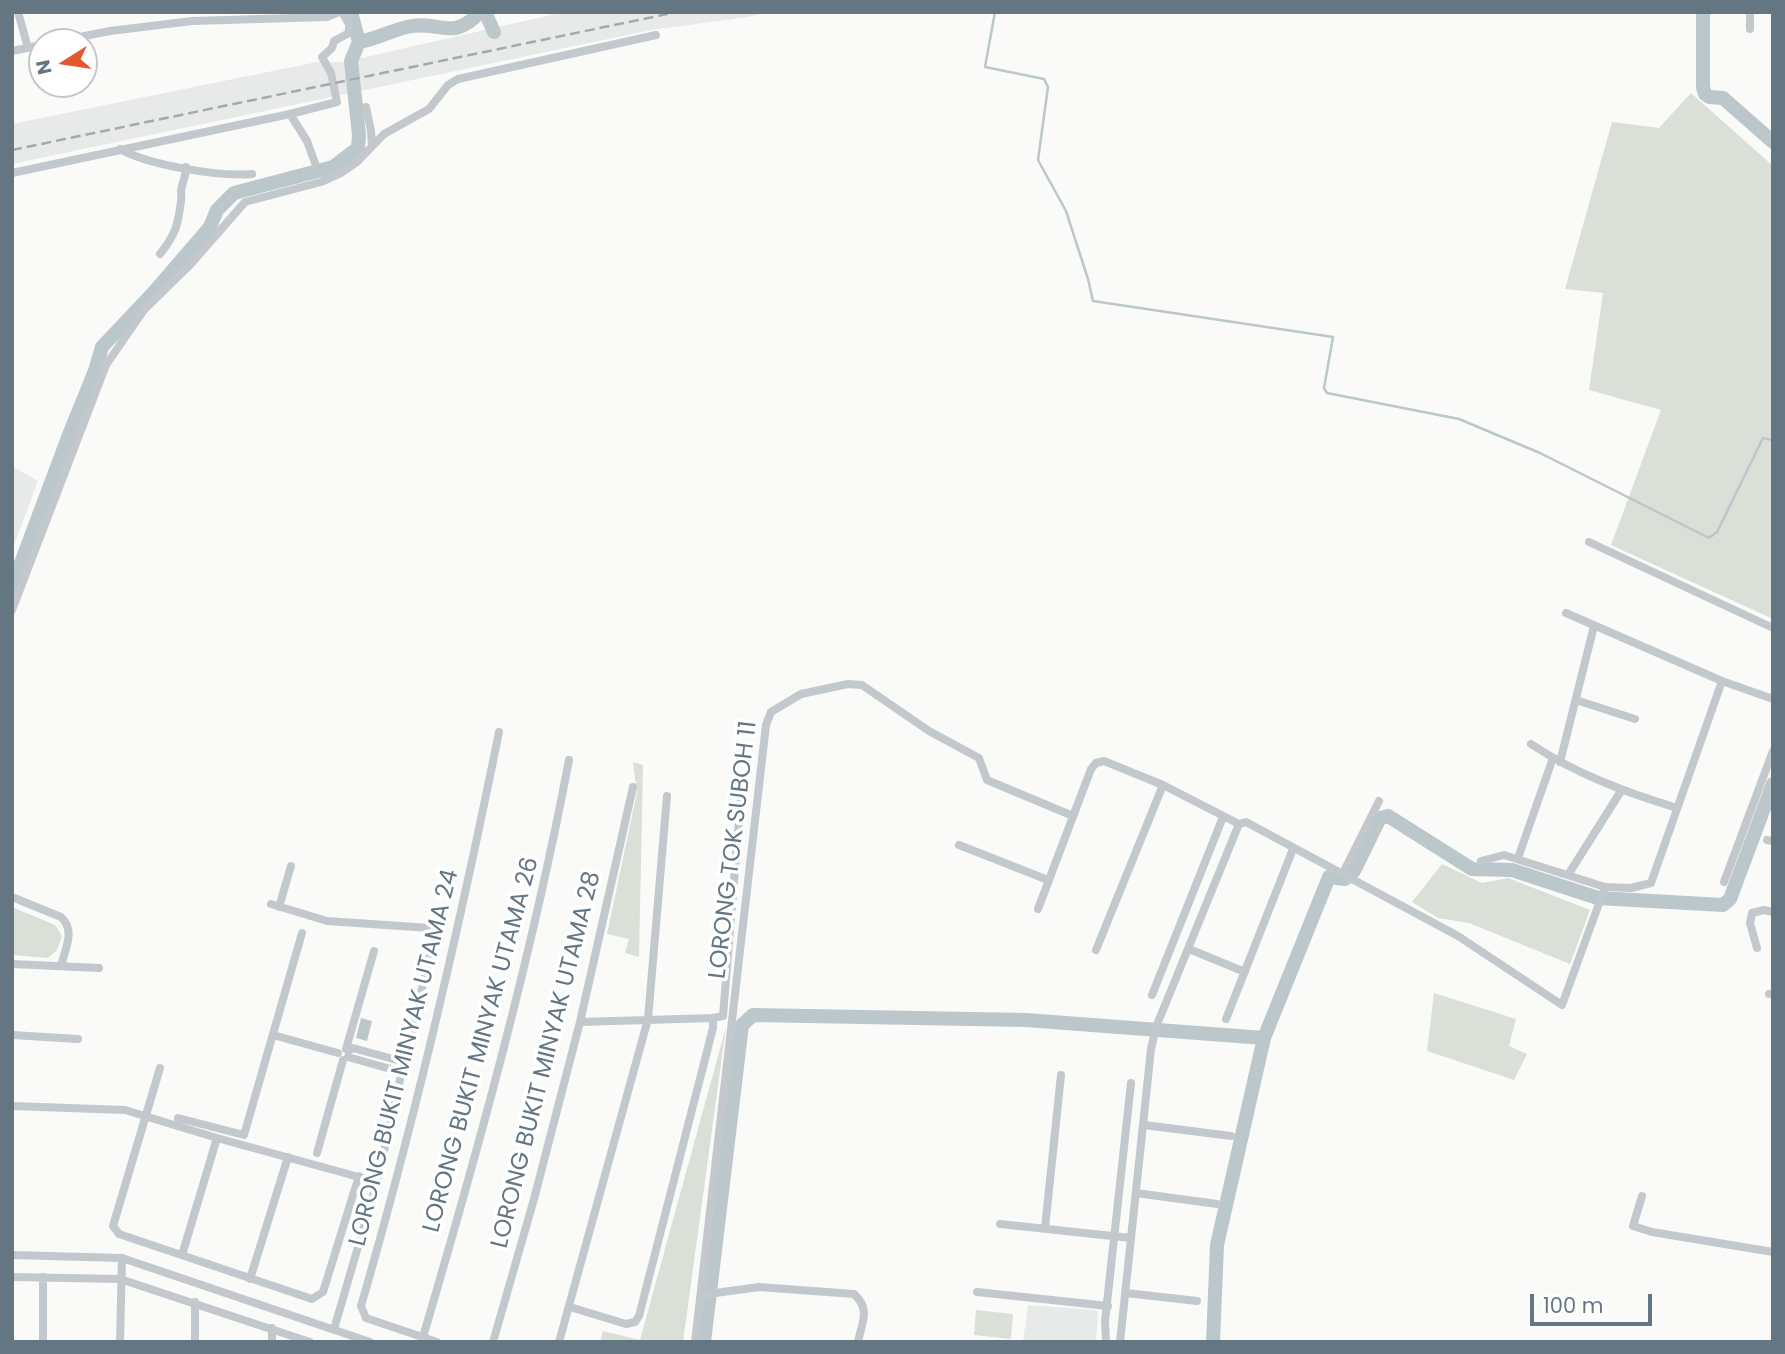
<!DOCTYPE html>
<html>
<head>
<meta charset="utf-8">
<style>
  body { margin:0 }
  #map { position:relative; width:1785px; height:1354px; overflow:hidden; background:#fafaf8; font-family:Poppins,sans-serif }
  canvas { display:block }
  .frame { position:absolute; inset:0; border:14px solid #657683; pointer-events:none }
  .north { position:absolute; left:28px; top:28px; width:70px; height:70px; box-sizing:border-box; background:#fff; border:2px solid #c1c8cd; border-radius:50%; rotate:258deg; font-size:19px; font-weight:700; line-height:28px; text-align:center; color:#657683 }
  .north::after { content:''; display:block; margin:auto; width:24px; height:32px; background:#e4572e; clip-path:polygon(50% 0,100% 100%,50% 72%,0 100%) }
  .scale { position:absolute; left:1530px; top:1294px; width:122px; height:32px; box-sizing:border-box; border:4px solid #657683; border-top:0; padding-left:9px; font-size:21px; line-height:24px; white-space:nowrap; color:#657683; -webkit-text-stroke:5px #fff; paint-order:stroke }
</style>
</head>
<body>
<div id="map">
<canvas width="1785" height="1354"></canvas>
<div class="frame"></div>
<div class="north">N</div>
<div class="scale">100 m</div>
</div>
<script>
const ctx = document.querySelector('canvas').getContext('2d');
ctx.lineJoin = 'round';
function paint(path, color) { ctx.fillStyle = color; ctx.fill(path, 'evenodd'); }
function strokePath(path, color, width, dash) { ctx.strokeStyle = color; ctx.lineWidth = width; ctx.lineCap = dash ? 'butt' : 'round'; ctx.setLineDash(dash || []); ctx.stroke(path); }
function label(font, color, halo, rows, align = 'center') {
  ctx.font = font + ' Poppins,sans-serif'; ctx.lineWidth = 7; ctx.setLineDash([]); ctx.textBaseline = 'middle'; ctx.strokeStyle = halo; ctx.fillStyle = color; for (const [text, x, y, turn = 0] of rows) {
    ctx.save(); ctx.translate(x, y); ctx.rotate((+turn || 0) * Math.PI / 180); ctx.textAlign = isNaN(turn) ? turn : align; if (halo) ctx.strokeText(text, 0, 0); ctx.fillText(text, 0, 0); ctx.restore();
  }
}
paint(new Path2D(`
  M564,12H768L748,17L651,30L12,164V124L317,62H344Z
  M12,466L38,481L12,551Z
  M1028,1305L1096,1310L1098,1314L1096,1342H1023Z`), '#e8e9e9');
paint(new Path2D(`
  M1691,93L1773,166V619L1611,545L1661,410L1589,390L1603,293L1565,289L1612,122L1659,128Z
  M633,762L643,765L639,957L625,953L629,939L607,934L637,792Z
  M1442,864L1482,883L1508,878L1590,910L1570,964L1469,923L1438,918L1412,902Z
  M12,907L55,925L62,936L57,950L48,958L12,955Z
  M1434,993L1516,1019L1509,1046L1527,1054L1514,1080L1427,1051Z
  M726,1027L683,1342H600L603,1331L640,1340Z
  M976,1310L1013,1314L1011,1339L974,1335Z`), '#dadfd7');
paint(new Path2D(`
  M361,1018L372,1021L367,1041L356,1038Z`), '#bbc7cb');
strokePath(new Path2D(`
  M995,12L985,67L1044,79L1048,87L1038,160L1066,211L1088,279L1093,301L1333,337L1324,388L1327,393L1459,419L1540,453L1709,538L1717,532L1763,438L1773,440`), '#bbc7cb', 2.5);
strokePath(new Path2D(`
  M351,12L359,42
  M485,12L494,32
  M1703,12V87L1705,94L1709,97L1723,98L1773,142
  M12,587L69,435L95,371L102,347L154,292L210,227L217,210L234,193L333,167L358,148L359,135L351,61L359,42C376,39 390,31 407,27C438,19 452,43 480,12
  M704,1342L742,1025L753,1015L1026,1020L1264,1038
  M1213,1342L1217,1245L1264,1038L1329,877L1345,879L1354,871L1380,818L1388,816L1472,869L1512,870L1598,898L1723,905L1730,899L1773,784`), '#bbc7cb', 14);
strokePath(new Path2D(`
  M18,12L28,48
  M1750,29V12
  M54,42L110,31L192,21L327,17L339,12
  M12,51L42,45
  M366,107L371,131L372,146
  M290,114L337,102L331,73L322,57L332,48L334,41L349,33V24L342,12
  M120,149C148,165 219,177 252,174
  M12,173L290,114L307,141L315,163
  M160,254C176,234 178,225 181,201C182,197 181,193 181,190C183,181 186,176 186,167
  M1589,542L1773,628
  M12,610L106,365L144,310L189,266L245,202L321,182L341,173L357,162L384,134L429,109L448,85L458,79L656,35
  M1566,613L1722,681L1773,699
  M1576,700L1635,719
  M1531,744C1576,774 1625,792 1677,808
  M1560,762L1594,626
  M1767,840L1773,841
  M959,845L1048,880
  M1518,858L1553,758
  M1481,861L1504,855L1605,887L1631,888L1651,883L1722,681
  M1342,875L1379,801
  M1568,875L1621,791
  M1724,882L1773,751
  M12,897L61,917C76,930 65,949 61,966
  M271,904L327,921L430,928L435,935L404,1062L377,1182L334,1329
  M279,907L291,866
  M1038,909L1091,769L1096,763L1104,761L1163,785L1239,824
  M1757,948L1750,923L1752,913L1764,910L1773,912
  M1189,949L1245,972
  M1096,950L1163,785
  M12,964L99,968
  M1769,994H1773
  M1152,995L1223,817
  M1226,1019L1293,849
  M580,1022L713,1018L723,1016L742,783
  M12,1035L78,1039
  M273,1035L338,1053
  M346,1049L374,951
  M348,1051L353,1048L404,1062
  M348,1057L401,1072
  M160,1068L113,1226L119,1234L312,1299L323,1292L359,1176
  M12,1106L125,1110L217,1138L377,1182
  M178,1118L244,1135L302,933
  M1144,1125L1231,1136
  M317,1153L343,1060
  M1136,1193L1217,1204
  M1642,1196L1633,1226L1652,1232L1773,1252
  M1000,1224L1131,1238
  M1045,1228L1061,1075
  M12,1255L122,1258L370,1342
  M182,1255L217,1138
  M12,1277L120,1279L310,1342
  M43,1277V1342
  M250,1279L288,1157
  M977,1292L1108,1306
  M1126,1293L1197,1301
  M701,1295L759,1287L854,1294C871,1310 862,1321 858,1342
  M570,1307L626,1324L635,1322L639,1316L713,1028V1018
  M423,1337C479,1147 532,955 569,760
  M120,1342L122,1258
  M195,1342V1302
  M272,1342V1328
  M437,1342L366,1318L361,1306C416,1117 460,925 499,732
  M493,1342L534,1199L580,1022L633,787
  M559,1342L648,1019L667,796
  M695,1342L766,725L771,712L801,694L848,684L862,685L929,731L979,758L987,780L1073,816
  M1106,1342L1105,1321L1131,1083
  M1120,1342L1151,1049L1156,1027L1239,824L1246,822L1458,936L1562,1005L1605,887`), '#c3c8cc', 8);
strokePath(new Path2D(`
  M12,150L677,12`), '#a2aab0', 2.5, [10, 5]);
label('24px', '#657683', '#fff', [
  ["LORONG TOK SUBOH 11",734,850,-83],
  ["LORONG BUKIT MINYAK UTAMA 26",482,1045,-75],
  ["LORONG BUKIT MINYAK UTAMA 24",405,1058,-76],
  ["LORONG BUKIT MINYAK UTAMA 28",547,1060,-76]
]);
</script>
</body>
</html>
